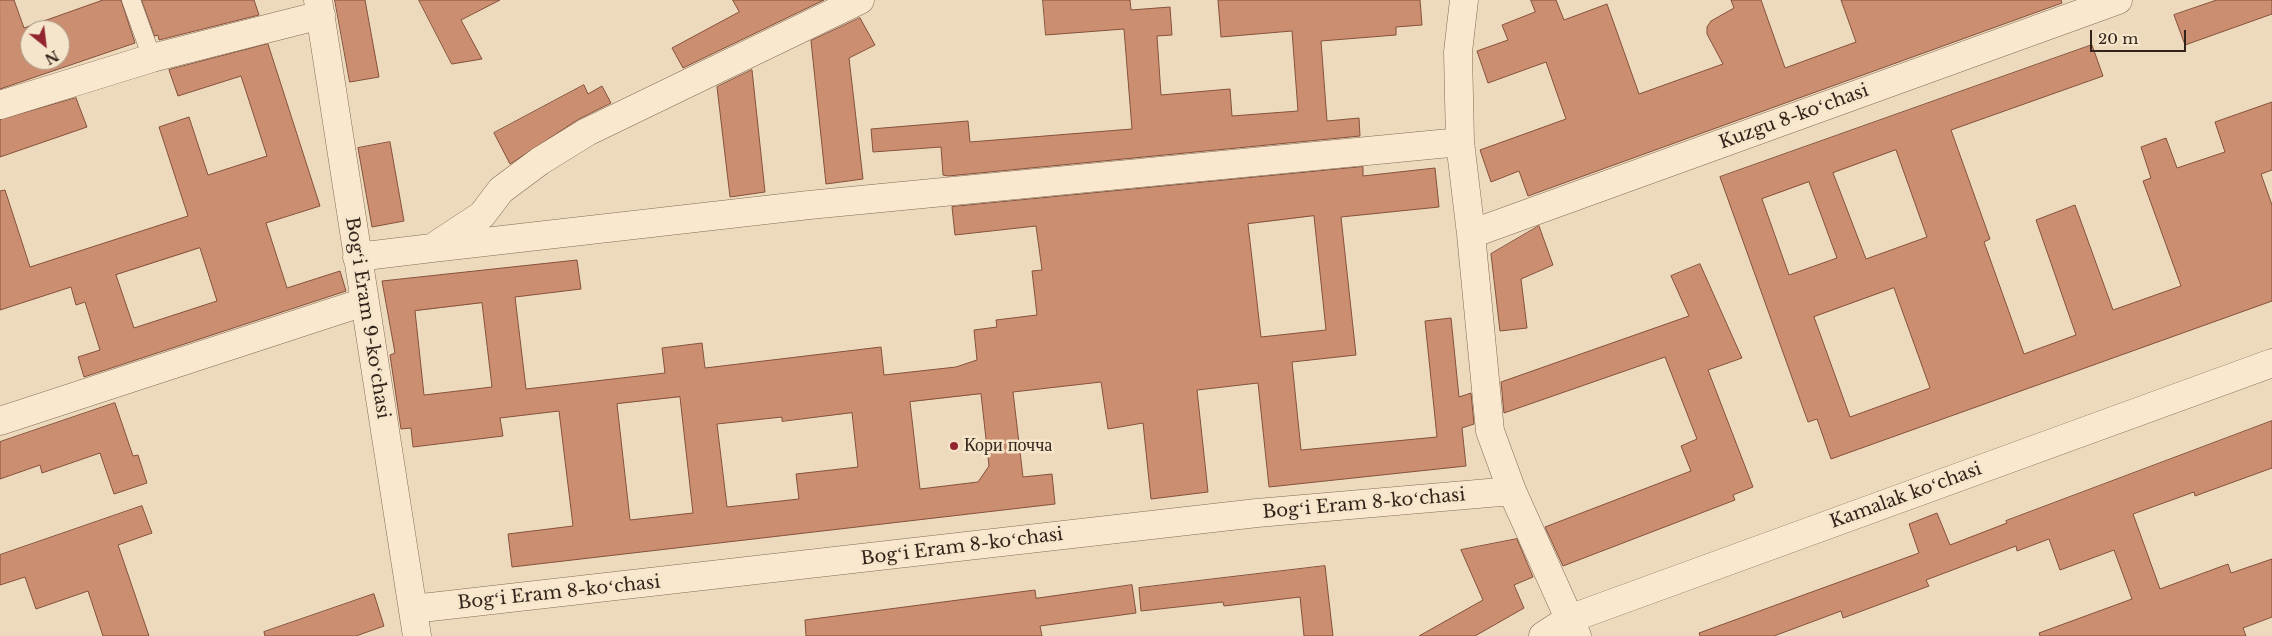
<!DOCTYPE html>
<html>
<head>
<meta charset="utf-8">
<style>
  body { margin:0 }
  #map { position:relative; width:2272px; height:636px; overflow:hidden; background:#eddabc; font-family:"Libre Baskerville",serif }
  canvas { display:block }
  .north { position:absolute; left:20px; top:20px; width:50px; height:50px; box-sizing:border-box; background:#f5e5cb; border:1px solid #a79885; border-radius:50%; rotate:151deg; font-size:14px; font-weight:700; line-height:20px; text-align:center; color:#33241b }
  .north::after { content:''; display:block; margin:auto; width:18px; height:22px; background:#932531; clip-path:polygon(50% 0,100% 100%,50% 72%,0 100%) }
  .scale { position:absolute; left:2090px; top:30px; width:96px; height:22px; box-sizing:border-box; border:2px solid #33241b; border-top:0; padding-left:6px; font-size:15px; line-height:18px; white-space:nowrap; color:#33241b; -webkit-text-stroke:4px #f5e5cb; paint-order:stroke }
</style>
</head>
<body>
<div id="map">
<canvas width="2272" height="636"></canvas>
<div class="north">N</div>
<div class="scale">20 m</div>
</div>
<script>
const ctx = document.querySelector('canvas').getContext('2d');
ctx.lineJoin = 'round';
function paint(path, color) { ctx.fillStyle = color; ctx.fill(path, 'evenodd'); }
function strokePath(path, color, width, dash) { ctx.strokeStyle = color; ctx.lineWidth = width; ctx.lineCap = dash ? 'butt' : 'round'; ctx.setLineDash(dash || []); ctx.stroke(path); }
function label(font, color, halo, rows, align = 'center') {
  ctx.font = font + ' "Libre Baskerville",serif'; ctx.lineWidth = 5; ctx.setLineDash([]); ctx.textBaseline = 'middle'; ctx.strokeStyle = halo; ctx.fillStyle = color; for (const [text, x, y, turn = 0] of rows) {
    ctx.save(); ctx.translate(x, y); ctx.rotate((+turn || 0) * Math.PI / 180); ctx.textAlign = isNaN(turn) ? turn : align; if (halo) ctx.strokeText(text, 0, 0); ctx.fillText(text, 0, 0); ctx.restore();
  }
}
const building = new Path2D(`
  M0,0H14L24,28L103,0H121L135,43L0,89ZM30,30H60V60H30Z
  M142,0H254L259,15L159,40L158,35L155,36Z
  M335,0H365L379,77L350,82Z
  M419,0H500L461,20L482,59L452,64Z
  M733,0H824L683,68L672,48L739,12Z
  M1043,0H1130L1131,10L1170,7L1172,35L1157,36L1161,95L1230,89L1232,116L1298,111L1292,31L1221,37L1218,0H1420L1422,25L1396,27V35L1321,41L1327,121L1359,118L1360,136L948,176L943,175L941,147L873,152L871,129L968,121L970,142L1132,129L1124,29L1046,35Z
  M1531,0H1556L1564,20L1607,4L1639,94L1723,64L1707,34V27L1711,21L1734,8L1731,0H1761L1785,68L1856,42L1841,0H2061L2062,3L1528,196L1519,171L1491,182L1480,150L1566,119L1546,62L1488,83L1477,51L1508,40L1502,25L1535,12Z
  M2217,0H2272V14L2185,45L2174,15Z
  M860,18L875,45L849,58L863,179L826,184L811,41Z
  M268,44L320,206L266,223L287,288L340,271L346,291L84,377L78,357L100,350L85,302L76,305L71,287L0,310V191L5,190L30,267L188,216L159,127L189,117L208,175L267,156L241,76L178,96L169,70ZM200,248L217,301L134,328L116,275Z
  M2092,45L2103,76L1951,130L1990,239L1984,242L2024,354L2076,335L2036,220L2075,205L2113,310L2181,286L2143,181L2151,178L2141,147L2166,138L2177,168L2225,152L2215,122L2272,102V170L2261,174L2272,205V301L1831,459L1817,419L1808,422L1720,177ZM1896,150L1927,237L1866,259L1833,173ZM1809,182L1837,258L1789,275L1762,199ZM1894,288L1930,388L1850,417L1814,317Z
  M752,70L765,192L730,197L717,87Z
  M584,85L588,94L602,86L611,103L579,119L510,164L494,133Z
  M76,98L87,127L0,157V120Z
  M390,142L404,221L372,227L358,148Z
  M1363,167V176L1435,168L1439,207L1341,217L1356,355L1292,362L1301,450L1437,437L1425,321L1451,318L1459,397L1471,393L1474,424L1462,428L1466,466L1269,487L1258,383L1197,390L1208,492L1151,499L1143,423L1108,429L1101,382L1013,392L1023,477L1052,474L1055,504L512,567L508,534L573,526L559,411L500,418L503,436L413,447L411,428L401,429L390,355L395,353L382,281L577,260L581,289L515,297L526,389L665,373L662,348L702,343L705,368L881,347L884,375L956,367L977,360L974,330L997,327L996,320L1037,315L1032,271L1042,270L1036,226L955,235L952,207ZM1314,216L1326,330L1261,337L1248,224ZM482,303L492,387L424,395L415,311ZM981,394L989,466L978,482L920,489L910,402ZM680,397L693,513L630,520L617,404ZM852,413L858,467L796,474L799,499L727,507L717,424L782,417V421Z
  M1539,226L1553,265L1521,279L1527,328L1500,331L1491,254Z
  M1700,264L1742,358L1708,370L1753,487L1733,495L1735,500L1563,566L1545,527L1691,471L1681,446L1697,439L1665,357L1504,413L1501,382L1689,316L1671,276Z
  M115,403L133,456L138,455L147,483L114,494L100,453L42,473L40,465L0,479V442Z
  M2272,421V468L2195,496L2194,492L2133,514L2160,589L2228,564L2231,573L2272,559V617L2243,628L2246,636H2040L2039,633L2132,599L2114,550L2060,570L2049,539L2017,551L2016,546L1926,580L1929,586L1843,618L1841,611L1774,636H1700L1699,633L1919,553L1909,524L1937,513L1950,545L2007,523L2006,521Z
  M142,506L152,533L118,545L149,636H103L88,591L36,609L25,577L0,585V555Z
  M1517,539L1533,577L1514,585L1524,608L1475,636H1419L1483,600L1461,550Z
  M1325,566L1333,636H1304L1300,597L1224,606L1223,602L1141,611L1139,588Z
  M1132,585L1136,613L1040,626L1042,636H806L805,620L1035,590L1036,598Z
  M374,594L384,626L356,636H265L264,632Z`);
paint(building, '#cc8e71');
strokePath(building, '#84513b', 1);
const service = new Path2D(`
  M131,0L152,58`);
const minor = new Path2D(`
  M318,0L417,636
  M1464,0L1458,52L1460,142L1471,234L1490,431L1512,491L1577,636
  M0,105L152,58L321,15
  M1471,234L2118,0
  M432,248L809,205L1460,142
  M357,257L432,248L482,215L501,190L540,161L587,132L860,0
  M0,421L364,302
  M413,609L1257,513L1512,491
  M1543,636L1569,619L2272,363`);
strokePath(service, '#846a55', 19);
strokePath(minor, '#846a55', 29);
strokePath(service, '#f9e8ce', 18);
strokePath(minor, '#f9e8ce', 28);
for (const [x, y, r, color] of [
  [954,446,5,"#932531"]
]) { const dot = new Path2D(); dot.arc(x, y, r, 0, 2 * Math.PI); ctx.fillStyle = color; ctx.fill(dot); strokePath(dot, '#f5e5cb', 2); }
label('18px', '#33241b', '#f5e5cb', [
  ["Kuzgu 8-koʻchasi",1794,117,-20],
  ["Bogʻi Eram 9-koʻchasi",367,318,81],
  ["Kamalak koʻchasi",1906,496,-20],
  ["Bogʻi Eram 8-koʻchasi",1364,504,-5],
  ["Bogʻi Eram 8-koʻchasi",962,547,-7],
  ["Bogʻi Eram 8-koʻchasi",559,593,-6]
]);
label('18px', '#33241b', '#f5e5cb', [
  ["Кори почча",964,446]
], 'left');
</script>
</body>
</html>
